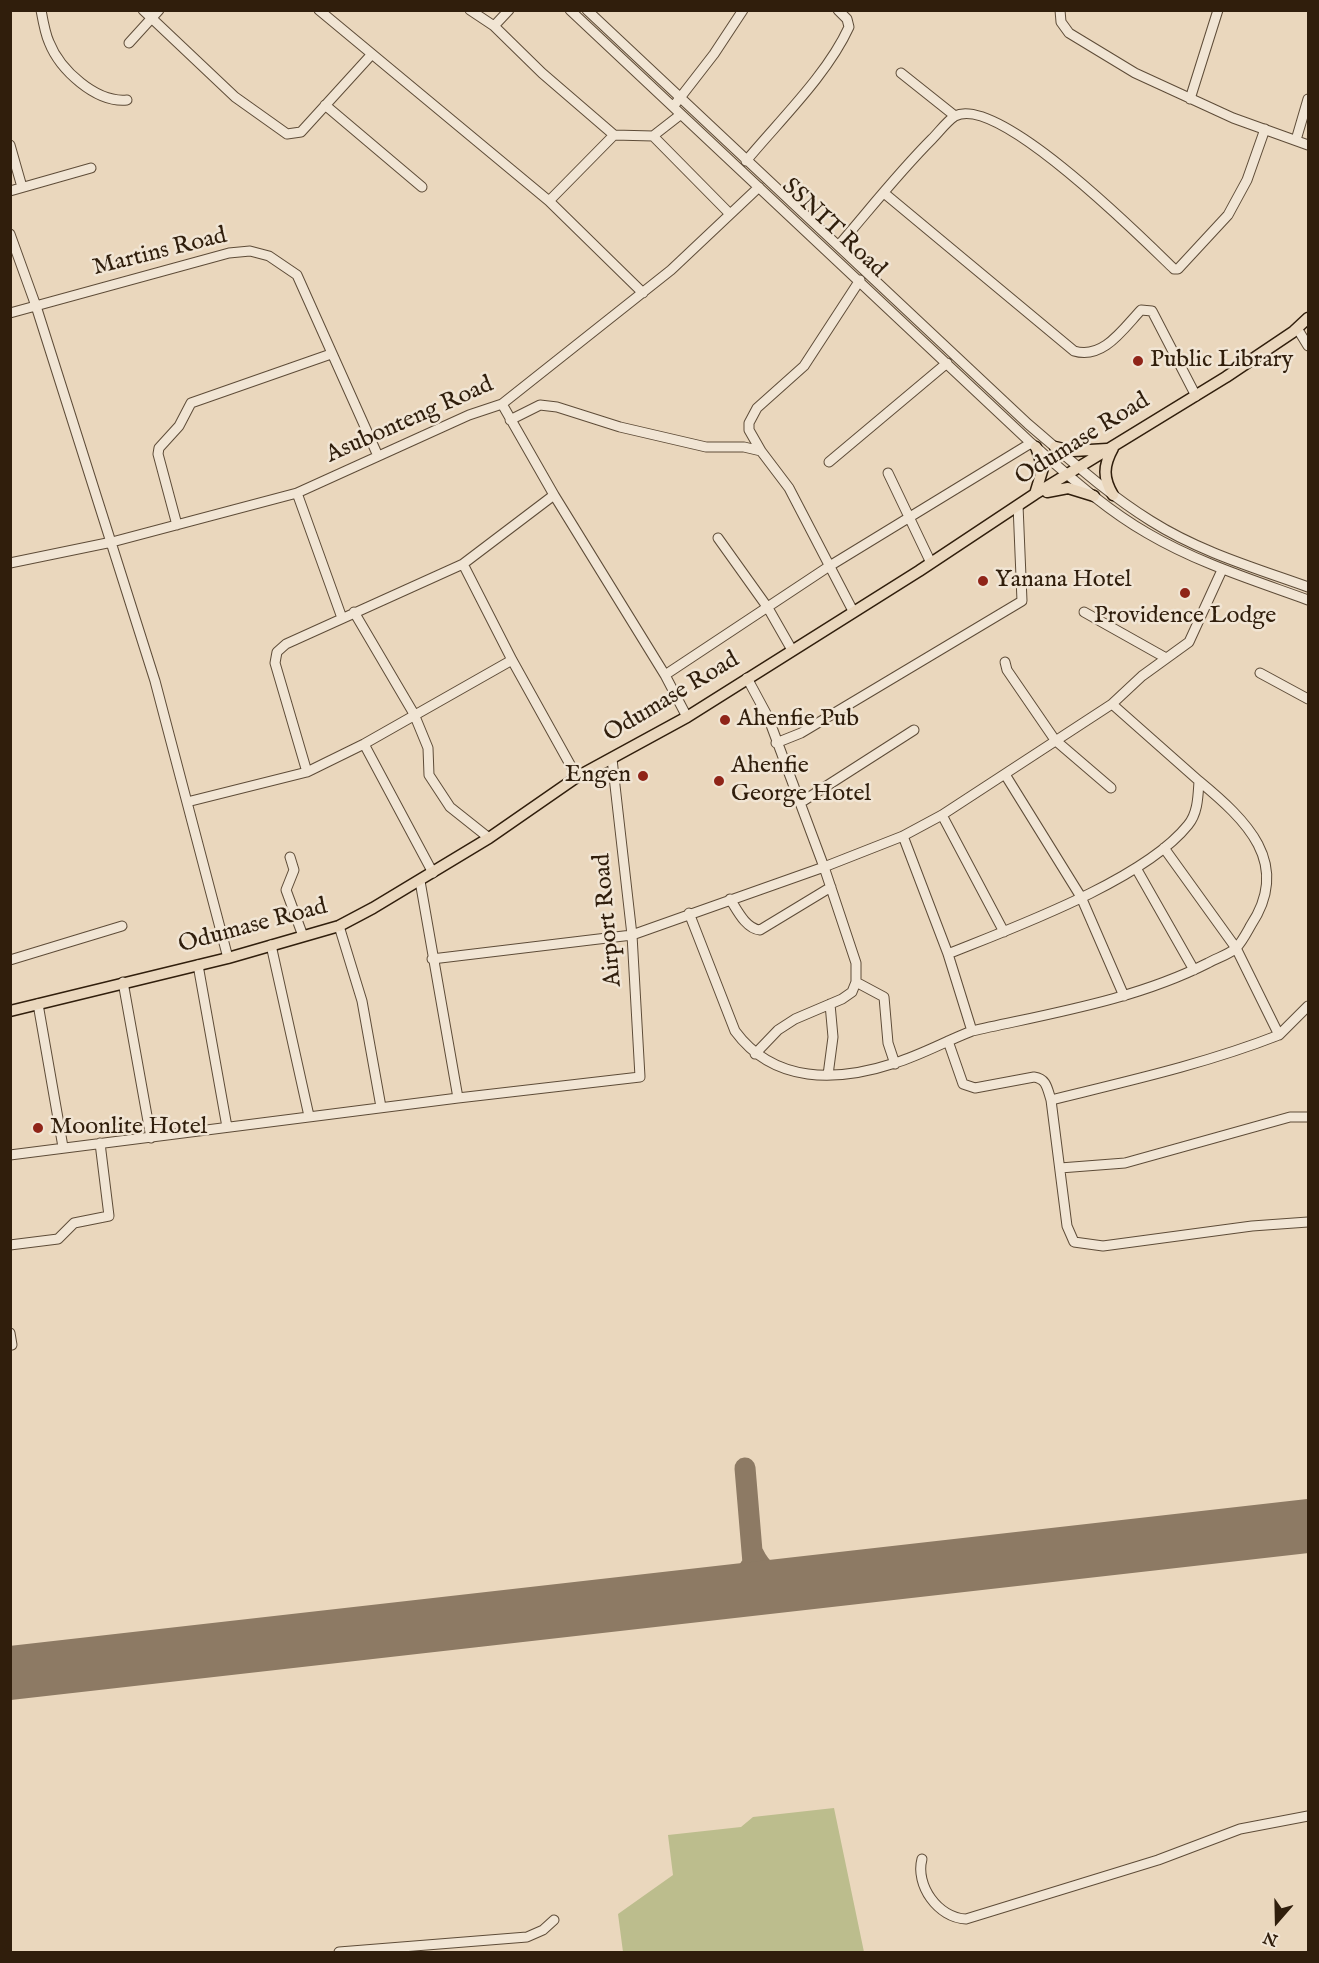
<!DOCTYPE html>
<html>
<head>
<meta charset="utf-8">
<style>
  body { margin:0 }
  #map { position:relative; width:1319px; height:1963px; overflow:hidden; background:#ead7bd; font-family:"IM FELL English",serif }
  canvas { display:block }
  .frame { position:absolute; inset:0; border:12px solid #301e0c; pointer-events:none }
  .north { position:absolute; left:1247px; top:1891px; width:60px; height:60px; -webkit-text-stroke:4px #f1e5d4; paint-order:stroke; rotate:200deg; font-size:16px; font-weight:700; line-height:24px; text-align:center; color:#301e0c }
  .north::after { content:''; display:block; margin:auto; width:21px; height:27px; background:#301e0c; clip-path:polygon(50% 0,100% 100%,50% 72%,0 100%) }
</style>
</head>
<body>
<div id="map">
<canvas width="1319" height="1963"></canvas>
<div class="frame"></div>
<div class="north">N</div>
</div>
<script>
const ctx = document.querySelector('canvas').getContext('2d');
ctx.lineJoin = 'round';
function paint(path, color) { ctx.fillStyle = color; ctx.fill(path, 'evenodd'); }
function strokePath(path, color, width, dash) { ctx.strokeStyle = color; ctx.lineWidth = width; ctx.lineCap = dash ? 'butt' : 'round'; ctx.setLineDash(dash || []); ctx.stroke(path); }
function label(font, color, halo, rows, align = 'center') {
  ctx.font = font + ' "IM FELL English",serif'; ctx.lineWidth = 5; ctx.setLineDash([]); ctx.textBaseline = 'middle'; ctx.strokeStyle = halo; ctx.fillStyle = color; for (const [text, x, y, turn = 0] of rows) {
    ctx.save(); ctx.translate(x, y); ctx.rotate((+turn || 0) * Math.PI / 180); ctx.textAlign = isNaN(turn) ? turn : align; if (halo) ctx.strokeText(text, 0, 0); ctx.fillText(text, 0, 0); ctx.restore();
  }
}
paint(new Path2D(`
  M834,1808L864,1952H623L618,1914L673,1875L668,1835L741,1827L753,1817Z`), '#bcbd8d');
strokePath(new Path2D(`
  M753,1553C762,1572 774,1579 794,1585
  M724,1592L743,1578L753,1563L745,1468`), '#8d7a64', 21);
strokePath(new Path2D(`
  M10,1673L1308,1526`), '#8d7a64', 54);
const minor = new Path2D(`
  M41,10C43,21 45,33 49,42C60,70 96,103 127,100
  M143,10L235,97L287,134L301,132L372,54
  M319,10L549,201L643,293
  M470,10L494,26L509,10
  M570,10L1031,443C1068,475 1105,509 1147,533C1198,563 1253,580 1308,600
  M587,10L1028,424C1068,458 1106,493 1151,521C1200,552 1255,568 1308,587
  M1060,10L1061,22L1069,33L1135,73L1233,118L1308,145
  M494,26L542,73L614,135
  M129,43L159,10
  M901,73L955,116
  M1190,99L1218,10
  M676,103L714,54L743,10
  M325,105L422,187
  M653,136L730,214
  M1296,140L1308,99
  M10,145L22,187
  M746,161C780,120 827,75 849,27L847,19L838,10
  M10,191L91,168
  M884,193L1074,351C1103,360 1123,329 1141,310L1152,311L1196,396
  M549,201L614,135L653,136L680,115
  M10,234L36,306L155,681L228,958
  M839,245C870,209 899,172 932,139C939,132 947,121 955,116C998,94 1141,237 1174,269H1178L1228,215L1247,180L1265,129
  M10,313L229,253L250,251L269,256L297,275L378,456
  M1297,328L1308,346
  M502,404L554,495L463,564L512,660L577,777
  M510,420L540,405L557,407L620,427L706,447H744L761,451L789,488L853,611
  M761,451L749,430V423L757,408L804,366L860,280
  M829,462L947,363
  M888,473L931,563
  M297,493L342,618
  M554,495L665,675L687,717
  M177,525L158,454L159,448L179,426L191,403L331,354
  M718,538L768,608L792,650
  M10,563L112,542L297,493L469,415L502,404L671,270L759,187
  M354,612L414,714L428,748L429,775L450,807L489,838
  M1084,612L1166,658
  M1005,662L1007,670L1055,740L1111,788
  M1260,673L1308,699
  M665,675L828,567L1031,443
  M747,678L768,717L824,867L903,836L942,815L1112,704L1142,676L1189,642L1222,570
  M776,743L801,733L1022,601L1018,505
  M364,744L433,873
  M307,772L275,663L277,652L286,644L463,564
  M1006,776L1081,897L1124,996
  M187,802L307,772L364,744L512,660
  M800,803L914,730
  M942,815L1004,932
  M290,857L294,870L286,890L303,936
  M1136,868L1194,970
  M420,881L458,1098
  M730,899C737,910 746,929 760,930L831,887
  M689,913L735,1031C774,1084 837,1082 895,1063C921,1055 946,1041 972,1031L948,954L903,836
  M339,926L362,1001L381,1107
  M271,945L309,1116
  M948,954C1015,927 1144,880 1188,825C1198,813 1198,796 1199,781L1112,704
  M432,959L632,935L824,867L856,963V982L852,992L842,999L795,1019L778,1030L755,1054
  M10,960L122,926
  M198,965L227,1127
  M123,982L151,1138
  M856,982L884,997L888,1043L895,1064
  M38,1004L63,1147
  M972,1031C1052,1013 1135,1000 1208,963C1217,958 1230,954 1236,948C1242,942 1247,932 1251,925C1292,863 1246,820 1199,781
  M1279,1035L1308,1006
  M948,1041L963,1084L975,1088L1034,1077C1047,1079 1047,1088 1051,1100C1128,1081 1205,1064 1279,1035L1236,948L1164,848
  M828,1075L833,1037L830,1004
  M1051,1100L1067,1226L1074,1242L1103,1246L1252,1226L1308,1222
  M10,1155L458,1098L640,1077L632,935L612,759
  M1060,1168L1125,1163L1290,1117H1308
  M10,1245L58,1239L74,1223L109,1216L100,1143
  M10,1333L12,1345
  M922,1859C915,1885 938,1918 966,1919L1158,1860L1240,1829L1308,1816
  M339,1952L527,1937L543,1930L554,1920`);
const major = new Path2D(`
  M1055,447L1073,451L1107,449
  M1047,492L1068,488L1094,496
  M1035,494L1043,468L1036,447
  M1113,495C1103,478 1103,466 1113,448
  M10,1011L228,958L339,926L373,908L489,838L577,777L687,717L919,571L1035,494L1226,377L1293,332L1308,318`);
strokePath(minor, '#5e4c38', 11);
strokePath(major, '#301e0c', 13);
strokePath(minor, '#f1e5d4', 9);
strokePath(major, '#ead7bd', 10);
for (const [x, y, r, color] of [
  [1138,361,6,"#8f2418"],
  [983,581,6,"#8f2418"],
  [1185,593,6,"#8f2418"],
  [725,720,6,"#8f2418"],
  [643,776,6,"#8f2418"],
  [719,781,6,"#8f2418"],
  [38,1128,6,"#8f2418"]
]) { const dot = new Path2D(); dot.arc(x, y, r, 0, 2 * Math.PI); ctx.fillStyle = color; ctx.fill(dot); strokePath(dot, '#f1e5d4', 2); }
label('24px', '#301e0c', '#f1e5d4', [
  ["SSNIT Road",833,229,43],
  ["Martins Road",160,253,-14],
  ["Asubonteng Road",410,421,-24],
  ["Odumase Road",1083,440,-32],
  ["Odumase Road",672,698,-31],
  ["Airport Road",609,920,-95],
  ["Odumase Road",253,927,-15]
]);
label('24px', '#301e0c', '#f1e5d4', [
  ["Public Library",1150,361],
  ["Yanana Hotel",995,581],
  ["Providence Lodge",1185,617,"center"],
  ["Ahenfie Pub",737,720],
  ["Ahenfie",731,767],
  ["George Hotel",731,795],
  ["Engen",631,776,"right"],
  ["Moonlite Hotel",50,1128]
], 'left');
</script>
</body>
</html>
